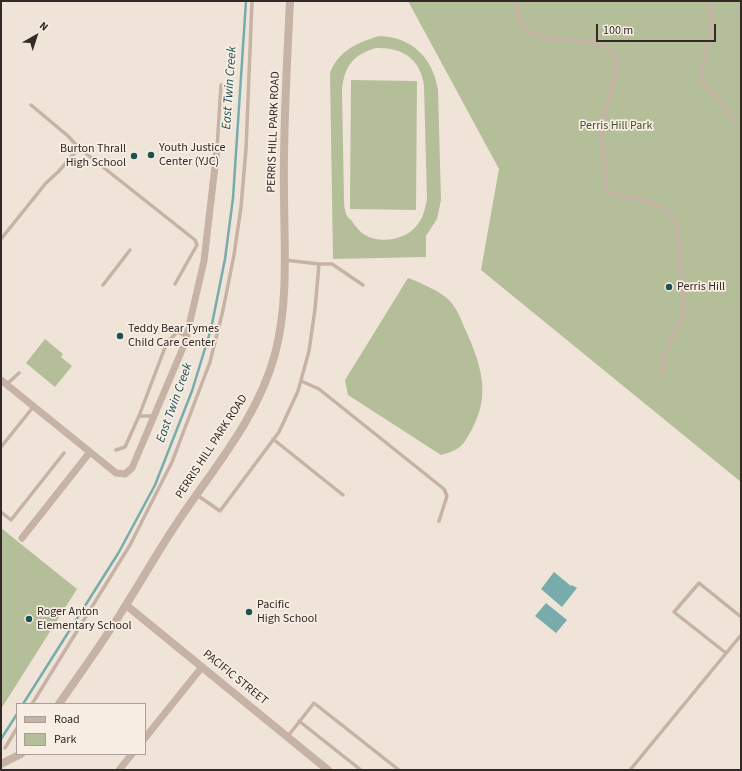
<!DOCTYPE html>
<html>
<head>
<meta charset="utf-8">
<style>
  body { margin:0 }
  #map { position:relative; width:742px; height:771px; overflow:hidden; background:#f0e4d8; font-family:"Source Sans 3",sans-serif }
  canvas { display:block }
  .frame { position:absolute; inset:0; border:2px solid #332926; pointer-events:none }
  .legend { position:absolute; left:16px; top:703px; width:130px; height:52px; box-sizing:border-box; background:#f8eee4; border:1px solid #a99f98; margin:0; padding:5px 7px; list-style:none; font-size:12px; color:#332926 }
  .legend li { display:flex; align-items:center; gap:8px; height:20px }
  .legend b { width:20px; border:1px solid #a99f98 }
  .north { position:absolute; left:16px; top:16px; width:40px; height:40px; -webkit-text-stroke:3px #f8eee4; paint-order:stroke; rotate:39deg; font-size:11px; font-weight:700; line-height:16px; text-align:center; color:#332926 }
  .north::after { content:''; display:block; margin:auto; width:14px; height:18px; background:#332926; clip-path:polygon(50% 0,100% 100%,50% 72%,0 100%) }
  .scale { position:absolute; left:596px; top:24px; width:120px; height:18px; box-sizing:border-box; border:2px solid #332926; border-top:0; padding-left:5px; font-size:12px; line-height:14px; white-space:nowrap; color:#332926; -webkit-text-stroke:3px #f8eee4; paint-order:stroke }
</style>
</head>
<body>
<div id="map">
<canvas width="742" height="771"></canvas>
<div class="frame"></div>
<ul class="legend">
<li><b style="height:5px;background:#c7b3a5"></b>Road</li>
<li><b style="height:11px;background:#b4be99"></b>Park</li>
</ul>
<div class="north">N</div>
<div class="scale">100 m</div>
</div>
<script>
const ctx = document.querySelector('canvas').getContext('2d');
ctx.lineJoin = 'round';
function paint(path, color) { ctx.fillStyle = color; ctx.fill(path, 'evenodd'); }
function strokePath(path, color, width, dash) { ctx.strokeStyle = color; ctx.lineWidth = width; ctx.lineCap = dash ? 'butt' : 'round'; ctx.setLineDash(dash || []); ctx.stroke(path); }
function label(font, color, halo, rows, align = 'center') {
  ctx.font = font + ' "Source Sans 3",sans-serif'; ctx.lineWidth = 3.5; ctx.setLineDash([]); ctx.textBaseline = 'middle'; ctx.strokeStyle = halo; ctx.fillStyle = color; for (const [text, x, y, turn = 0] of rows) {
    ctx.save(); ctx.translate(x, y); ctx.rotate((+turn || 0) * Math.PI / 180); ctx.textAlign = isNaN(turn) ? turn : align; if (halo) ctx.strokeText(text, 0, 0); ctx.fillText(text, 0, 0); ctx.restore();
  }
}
paint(new Path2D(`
  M408,1H741V482L481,270L499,169Z
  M379,36C412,37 433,58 438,90L441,200L437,219L426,236V257L333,259L330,73C339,50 357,43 379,36ZM376,48C402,47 421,59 424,86L427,200C425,207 424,215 420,221C410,239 383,245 365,235C360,232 355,226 352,221C350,219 347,217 346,214C345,210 344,205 344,202L342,89C345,65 353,55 376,48Z
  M351,80L417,81L416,210L350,209Z
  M408,278C419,282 442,292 450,301C458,310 461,320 466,331C481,365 491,394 472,429C463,446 460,450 441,455L348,395L345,380Z
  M45,339L63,354L61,357L72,366L55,387L26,363Z
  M1,528L77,589L1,709Z`), '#b4be99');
paint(new Path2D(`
  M554,572L571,586L572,585L577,588L562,607L541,589Z
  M546,603L567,620L556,633L535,616Z`), '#78acac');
strokePath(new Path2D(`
  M23,704L119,552L155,485L192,391L211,329L225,259L233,198L246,1
  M1,739L17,714`), '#78acac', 2.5);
strokePath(new Path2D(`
  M514,1L524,31L553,39L588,42L603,45L611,49L617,58L616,67L611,91L601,129L607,193L651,202L669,212L676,222L684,300L683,314L666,351L661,375
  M706,1L712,12V29L700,79L723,104L735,122
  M31,105L68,136L79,148
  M217,149L221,85
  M1,239L46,183L58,172L79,148L195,240L197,245L175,284
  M285,260L319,264H332L363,285
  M103,285L130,250
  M301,381L319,389L444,489L447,496L439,521
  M7,384L19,373
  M139,416H154
  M273,439L343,495
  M1,447L34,406
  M116,450L125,447L139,416L164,350L168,342L177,332L186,336
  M197,495L220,511L279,432L298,391L309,351L315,309L319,264
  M1,512L11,520L64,453
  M726,653L674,612L699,583L741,617
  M32,704L130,545L172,462L210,362L223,310L234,255L241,207L246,149L252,1
  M299,721L361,770
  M288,736L314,703L399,770
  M5,748L17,728
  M630,770L741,635`), '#c7b3a5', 3.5);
strokePath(new Path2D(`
  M1,380L116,473L125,474L132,468L185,343L204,261L217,149
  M22,538L90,452
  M145,738L202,667
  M119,770L132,754`), '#c7b3a5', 7);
strokePath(new Path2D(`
  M126,605L328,770
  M59,704C81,672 104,641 124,608C142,580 158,551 177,523C212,470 258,418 275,354C289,301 284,245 284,190C283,127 287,64 290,1
  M1,764L21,754`), '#c7b3a5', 8);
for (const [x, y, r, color] of [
  [151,155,4,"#1d5253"],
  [134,156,4,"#1d5253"],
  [669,287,4,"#1d5253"],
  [120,336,4,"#1d5253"],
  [249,612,4,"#1d5253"],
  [29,619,4,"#1d5253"]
]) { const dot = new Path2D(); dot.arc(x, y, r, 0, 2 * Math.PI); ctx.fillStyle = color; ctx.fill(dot); strokePath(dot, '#f8eee4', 1.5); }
label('12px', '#45512a', '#f8eee4', [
  ["Perris Hill Park",616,126]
]);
label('12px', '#332926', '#f8eee4', [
  ["PERRIS HILL PARK ROAD",274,132,-88],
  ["PERRIS HILL PARK ROAD",212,447,-57],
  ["PACIFIC STREET",235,678,39]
]);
label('12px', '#332926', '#f8eee4', [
  ["Youth Justice",159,148],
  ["Center (YJC)",159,162],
  ["Burton Thrall",126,149,"right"],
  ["High School",126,163,"right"],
  ["Perris Hill",677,287],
  ["Teddy Bear Tymes",128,329],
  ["Child Care Center",128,343],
  ["Pacific",257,605],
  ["High School",257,619],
  ["Roger Anton",37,612],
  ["Elementary School",37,626]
], 'left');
label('italic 13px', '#1d5253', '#f8eee4', [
  ["East Twin Creek",230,88,-86],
  ["East Twin Creek",175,403,-70]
]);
</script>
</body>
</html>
